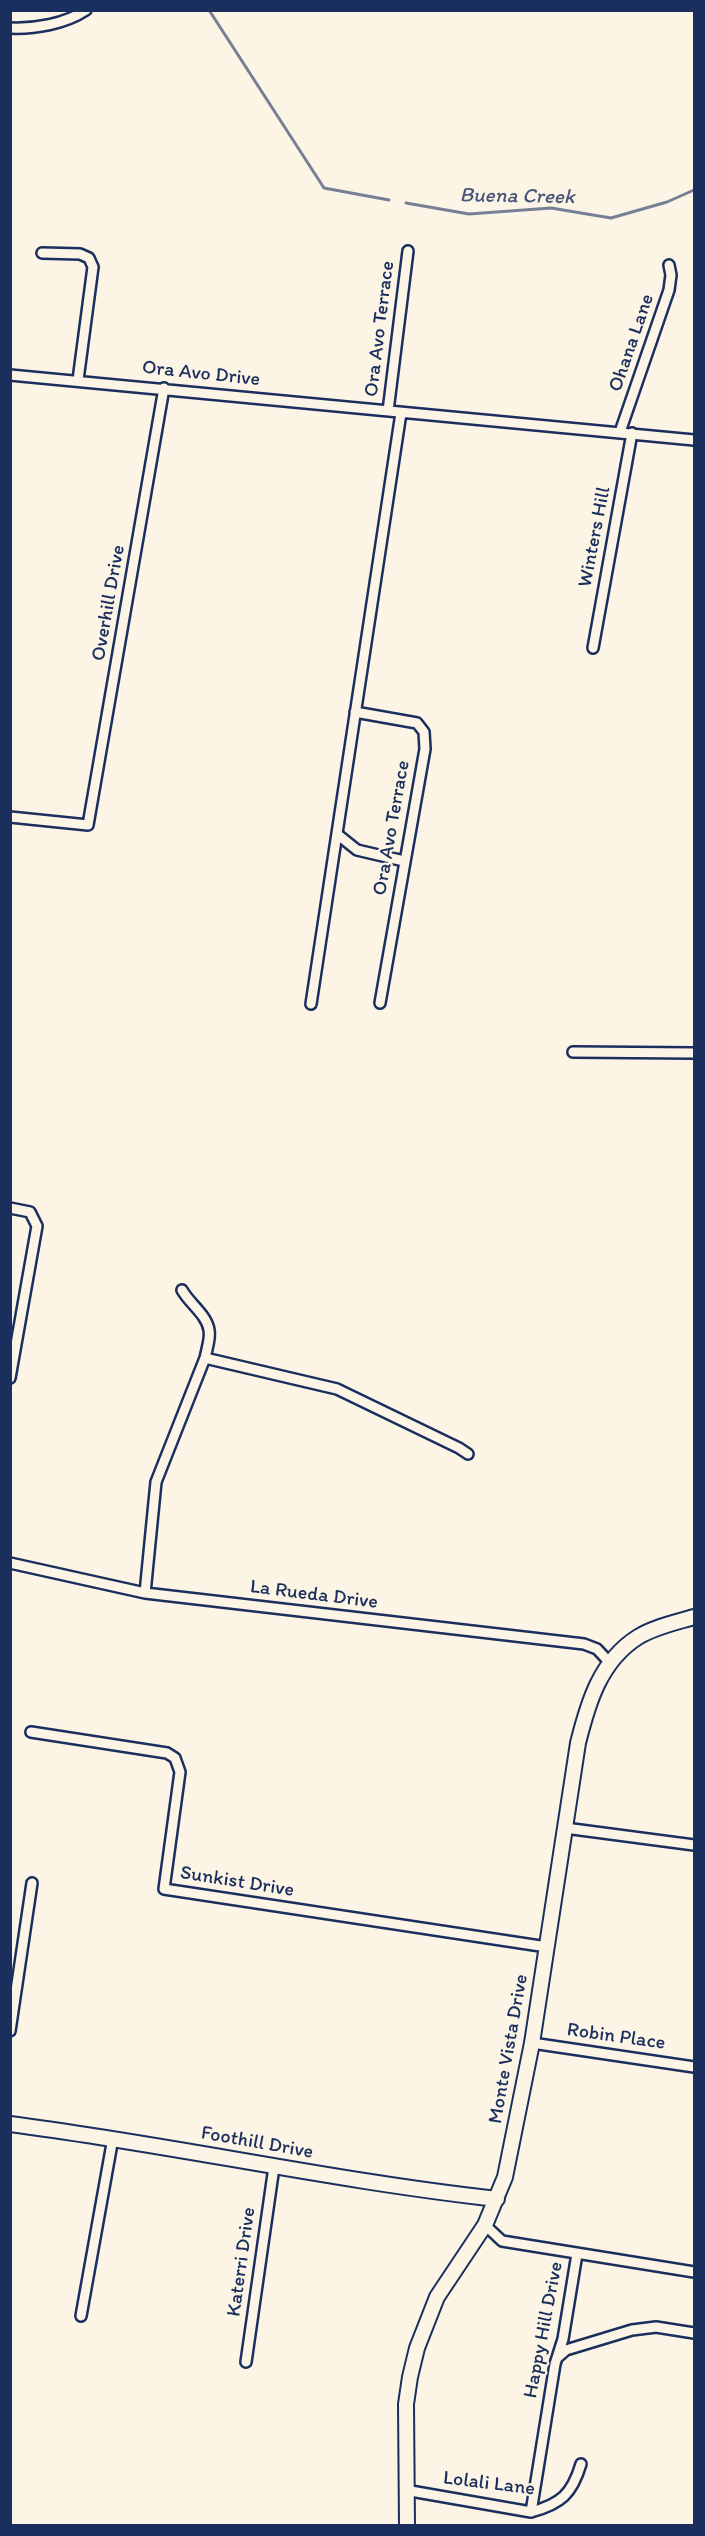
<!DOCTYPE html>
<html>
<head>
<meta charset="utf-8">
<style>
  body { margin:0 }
  #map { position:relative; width:705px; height:2536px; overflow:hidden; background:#fcf5e5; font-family:Itim,sans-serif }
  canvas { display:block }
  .frame { position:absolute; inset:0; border:12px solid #1b2f5e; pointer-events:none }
</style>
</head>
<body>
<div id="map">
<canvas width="705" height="2536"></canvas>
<div class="frame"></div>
</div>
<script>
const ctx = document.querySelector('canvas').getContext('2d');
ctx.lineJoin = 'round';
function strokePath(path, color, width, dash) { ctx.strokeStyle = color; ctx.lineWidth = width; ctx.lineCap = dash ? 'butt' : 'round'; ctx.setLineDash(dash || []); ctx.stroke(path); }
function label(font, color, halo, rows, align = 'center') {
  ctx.font = font + ' Itim,sans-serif'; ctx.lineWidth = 4.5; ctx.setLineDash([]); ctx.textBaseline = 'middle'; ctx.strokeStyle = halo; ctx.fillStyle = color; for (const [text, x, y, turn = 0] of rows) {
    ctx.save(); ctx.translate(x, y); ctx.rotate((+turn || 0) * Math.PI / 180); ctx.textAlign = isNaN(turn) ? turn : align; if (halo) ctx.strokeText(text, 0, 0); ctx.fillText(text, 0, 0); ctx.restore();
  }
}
strokePath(new Path2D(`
  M209,10L324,188L389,200
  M406,203L469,214L551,208L611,218L667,202L694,190`), '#767f94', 3);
const minor = new Path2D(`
  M10,28C35,29 65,24 86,10
  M42,253L80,254L89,258L93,267L78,380
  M10,375L694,440
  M388,411L408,251
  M620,432L669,290L671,275L669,265
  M593,648L632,433
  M355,712L417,723L424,732L425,749L380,1003
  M10,817L88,825L164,388
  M337,834L357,850L404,861
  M311,1004L401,413
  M573,1052L694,1053
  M10,1208L30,1212L37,1226L10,1378
  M182,1290C189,1303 207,1315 209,1330C211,1338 206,1351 205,1359
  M10,1563L145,1593L584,1644L597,1649L610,1663
  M145,1593L156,1482L205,1358L337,1389L459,1448L468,1454
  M31,1732L167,1753L175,1758L180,1772L164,1889L547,1947
  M565,1828L694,1845
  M10,2031L32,1883
  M532,2043L694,2067
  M485,2225L502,2241L694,2272
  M81,2316L113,2138
  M558,2357L566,2350L632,2330L656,2327L694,2333
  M246,2362L274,2167
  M405,2490L531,2512C561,2504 572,2494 581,2464
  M531,2512L555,2364L563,2339L577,2254`);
const secondary = new Path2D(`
  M10,2124C173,2145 334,2181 497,2199
  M407,2526L406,2404L410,2377L417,2348L437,2297L485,2225L505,2177L532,2043L578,1743C588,1703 600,1661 638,1637C654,1627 677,1622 694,1617`);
strokePath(minor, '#1b2f5e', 14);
strokePath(secondary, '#1b2f5e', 18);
strokePath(minor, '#fcf5e5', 9);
strokePath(secondary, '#fcf5e5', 14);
label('20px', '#1b2f5e', '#fcf5e5', [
  ["Ora Avo Terrace",380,329,-83],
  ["Ohana Lane",632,343,-71],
  ["Ora Avo Drive",201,374,6],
  ["Winters Hill",595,537,-79],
  ["Overhill Drive",109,603,-80],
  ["Ora Avo Terrace",392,828,-80],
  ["La Rueda Drive",314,1595,7],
  ["Sunkist Drive",237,1882,9],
  ["Robin Place",616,2037,8],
  ["Monte Vista Drive",509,2049,-80],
  ["Foothill Drive",257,2143,10],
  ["Katerri Drive",242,2262,-82],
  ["Happy Hill Drive",544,2330,-79],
  ["Lolali Lane",489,2484,7]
]);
label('italic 21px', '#485779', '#fcf5e5', [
  ["Buena Creek",517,197,1]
]);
</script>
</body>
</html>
